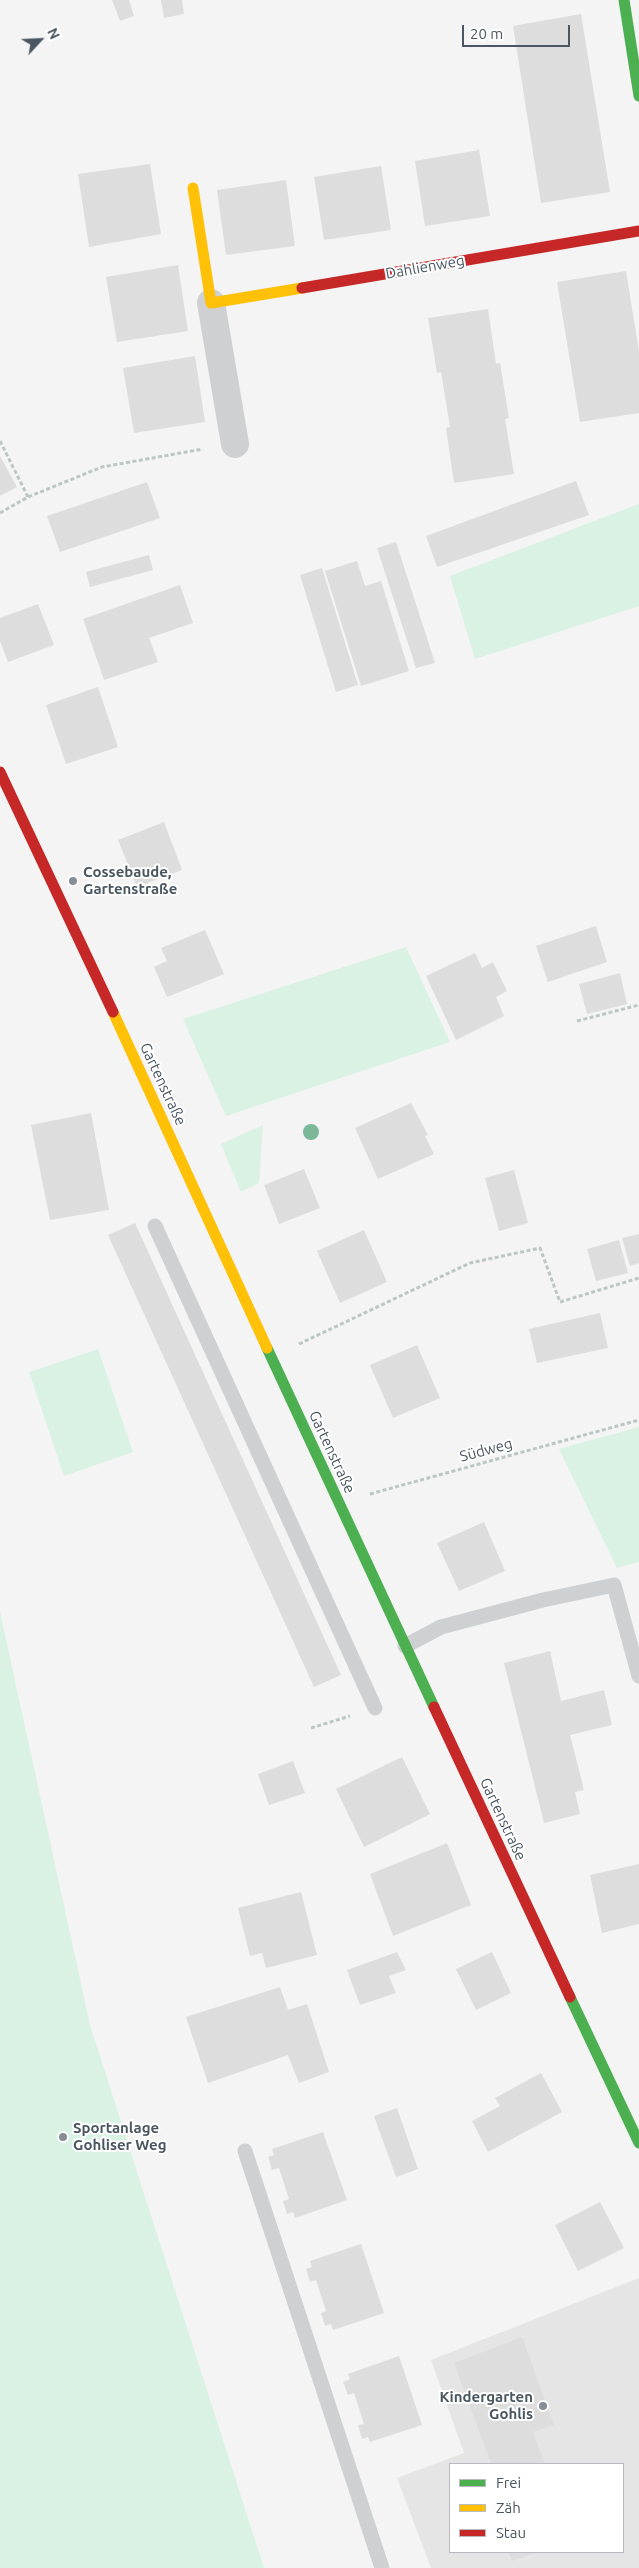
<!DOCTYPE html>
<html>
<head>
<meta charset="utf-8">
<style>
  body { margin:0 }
  #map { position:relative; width:639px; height:2568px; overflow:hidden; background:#f4f4f4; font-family:Ubuntu,sans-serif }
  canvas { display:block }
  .legend { position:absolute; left:449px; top:2463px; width:175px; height:90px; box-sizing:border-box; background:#fff; border:1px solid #b7bbc0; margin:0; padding:6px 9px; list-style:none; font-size:15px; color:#4a5661 }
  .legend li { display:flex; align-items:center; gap:10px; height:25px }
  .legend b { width:25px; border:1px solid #b7bbc0 }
  .north { position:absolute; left:15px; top:15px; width:50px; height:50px; -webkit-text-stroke:4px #fff; paint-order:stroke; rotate:65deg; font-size:14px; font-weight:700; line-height:20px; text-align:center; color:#4a5661 }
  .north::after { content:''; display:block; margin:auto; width:18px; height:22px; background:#4a5661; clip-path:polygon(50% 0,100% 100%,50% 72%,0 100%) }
  .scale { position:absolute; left:462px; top:25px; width:108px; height:22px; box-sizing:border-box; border:2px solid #4a5661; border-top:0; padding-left:6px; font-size:15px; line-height:18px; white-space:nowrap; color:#4a5661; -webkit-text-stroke:4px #fff; paint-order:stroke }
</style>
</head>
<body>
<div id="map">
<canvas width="639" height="2568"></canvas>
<ul class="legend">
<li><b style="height:6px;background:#4caf50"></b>Frei</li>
<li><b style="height:6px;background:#ffc107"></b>Zäh</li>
<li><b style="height:6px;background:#c62828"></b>Stau</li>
</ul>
<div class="north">N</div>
<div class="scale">20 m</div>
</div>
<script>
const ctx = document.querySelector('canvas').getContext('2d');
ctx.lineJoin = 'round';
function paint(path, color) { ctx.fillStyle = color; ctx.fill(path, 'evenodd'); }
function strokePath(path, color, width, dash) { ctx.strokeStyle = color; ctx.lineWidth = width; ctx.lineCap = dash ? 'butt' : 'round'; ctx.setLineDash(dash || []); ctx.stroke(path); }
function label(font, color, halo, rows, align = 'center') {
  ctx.font = font + ' Ubuntu,sans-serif'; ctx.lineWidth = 4; ctx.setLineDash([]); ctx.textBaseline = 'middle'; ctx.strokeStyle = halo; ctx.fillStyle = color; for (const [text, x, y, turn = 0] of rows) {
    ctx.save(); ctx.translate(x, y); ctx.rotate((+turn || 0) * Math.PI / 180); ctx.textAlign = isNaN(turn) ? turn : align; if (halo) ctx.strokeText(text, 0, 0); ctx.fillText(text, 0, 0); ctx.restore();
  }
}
paint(new Path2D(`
  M639,2278V2568H431L397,2478L464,2453L431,2360ZM450,2464H623V2552H450Z`), '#e6e5e6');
paint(new Path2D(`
  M639,504V606L475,659L450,576Z
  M406,947L450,1042L226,1116L183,1019Z
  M263,1125L259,1183L241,1192L221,1144Z
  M98,1349L133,1452L64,1476L29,1372Z
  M639,1427V1562L617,1568L559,1449Z
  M0,1612L90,2025L264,2568H0Z`), '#d9f2e3');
paint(new Path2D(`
  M112,0H129L134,16L120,21Z
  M161,0H182L184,14L164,18Z
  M581,14L610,192L541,203L513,26Z
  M479,150L490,216L425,226L415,161Z
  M150,164L161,234L89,247L78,174Z
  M381,166L391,230L324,240L314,177Z
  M286,180L295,246L226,255L217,190Z
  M178,265L188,331L117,342L106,277Z
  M626,271L639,351V413L580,422L557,282Z
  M488,309L496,364L500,363L509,418L505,419L514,474L454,483L446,428L450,427L441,372L437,373L428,318Z
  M195,356L205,422L134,433L123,368Z
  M0,456L17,487L0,496Z
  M576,481L589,515L437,567L426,536Z
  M147,482L160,518L60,552L47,516Z
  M396,542L435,663L416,668L377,548Z
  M149,555L153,570L90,587L86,572Z
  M357,561L365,586L381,581L409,671L361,686L325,571Z
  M322,568L358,685L336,692L300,575Z
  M180,585L193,623L149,638L158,662L104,680L83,619Z
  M38,604L54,645L8,662L0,641V618Z
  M98,687L118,747L66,764L46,705Z
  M164,822L182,870L137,887L118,840Z
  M596,926L607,962L548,982L536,946Z
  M205,930L224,974L167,997L154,967L167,961L161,948Z
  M475,953L482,968L493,962L507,991L496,997L504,1016L456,1040L426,976Z
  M620,973L627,1004L587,1014L579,984Z
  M411,1103L428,1135L425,1136L434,1154L378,1179L355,1128Z
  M91,1113L109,1210L50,1220L31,1125Z
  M304,1169L320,1208L279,1224L264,1185Z
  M514,1170L528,1223L499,1231L485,1178Z
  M135,1223L341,1675L314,1687L108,1235Z
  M364,1230L387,1282L340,1303L317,1251Z
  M639,1234V1263L630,1266L622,1238Z
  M619,1240L628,1273L596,1281L587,1249Z
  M600,1313L608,1348L537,1363L529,1329Z
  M417,1345L440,1398L393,1418L370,1365Z
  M484,1522L505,1571L459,1591L437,1543Z
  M550,1651L561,1701L604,1690L612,1725L570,1735L584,1790L575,1792L580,1814L544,1823L504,1663Z
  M402,1757L430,1814L364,1847L336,1789Z
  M293,1761L305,1793L269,1805L258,1774Z
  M447,1843L471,1905L393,1936L370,1874Z
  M639,1864V1924L602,1933L590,1875Z
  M301,1892L317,1955L266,1968L262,1953L250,1956L238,1908Z
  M397,1952L406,1970L389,1976L396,1993L360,2005L347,1970Z
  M492,1952L511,1993L476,2010L456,1969Z
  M280,1987L288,2010L307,2004L329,2072L299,2083L288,2055L208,2083L186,2017Z
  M541,2073L562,2112L488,2152L472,2121L500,2106L495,2098Z
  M397,2108L418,2169L396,2177L374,2116Z
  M323,2132L347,2200L295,2218L293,2212L287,2214L283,2201L289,2199L279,2168L272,2170L268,2157L274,2155L272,2149Z
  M600,2202L624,2248L578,2271L555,2225Z
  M361,2244L384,2313L333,2330L331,2324L325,2326L321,2313L326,2311L316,2280L310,2282L306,2269L312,2267L310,2261Z
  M522,2337L554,2425L533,2432L545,2464H491L454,2363Z
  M399,2356L422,2425L370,2442L368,2437L362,2439L358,2425L364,2424L354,2393L348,2395L343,2382L350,2379L348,2374Z
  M508,2552H537L512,2561Z`), '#ddddde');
strokePath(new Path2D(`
  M0,441L28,497
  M0,513L28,497L102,467L203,449
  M577,1021L639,1005
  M299,1344L470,1263L540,1248L560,1302L639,1278
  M370,1494L639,1420
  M311,1728L350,1716`), '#bcc7c4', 3, [4, 2.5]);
strokePath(new Path2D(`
  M155,1226L375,1708
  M405,1646L441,1627L543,1600L614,1585L639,1676
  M245,2151L382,2568`), '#ced0d2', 15);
strokePath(new Path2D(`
  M211,303L235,444`), '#ced0d2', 28);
strokePath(new Path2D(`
  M624,0L639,96
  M267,1348L434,1707
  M570,1997L639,2143`), '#4caf50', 11);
strokePath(new Path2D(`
  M193,188L211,303L302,288
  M113,1012L267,1348`), '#ffc107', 11);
strokePath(new Path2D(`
  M302,288L639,231
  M0,772L113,1012
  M434,1707L570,1997`), '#c62828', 11);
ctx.fillStyle = '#7ab899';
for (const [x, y] of [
  [311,1132]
]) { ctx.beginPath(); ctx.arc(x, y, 8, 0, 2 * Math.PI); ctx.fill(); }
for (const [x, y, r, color] of [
  [73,881,5,"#868d94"],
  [63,2137,5,"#868d94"],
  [543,2406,5,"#868d94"]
]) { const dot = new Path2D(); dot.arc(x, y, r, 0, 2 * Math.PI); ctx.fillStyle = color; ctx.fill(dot); strokePath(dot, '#fff', 2); }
label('15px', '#4a5661', '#fff', [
  ["Dahlienweg",425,267,-10],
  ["Gartenstraße",163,1084,65],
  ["Südweg",486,1450,-15],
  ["Gartenstraße",332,1452,65],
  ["Gartenstraße",503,1819,65]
]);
label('bold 15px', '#4a5661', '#fff', [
  ["Cossebaude,",83,872],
  ["Gartenstraße",83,889],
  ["Sportanlage",73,2128],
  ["Gohliser Weg",73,2145],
  ["Kindergarten",533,2397,"right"],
  ["Gohlis",533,2414,"right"]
], 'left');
</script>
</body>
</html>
